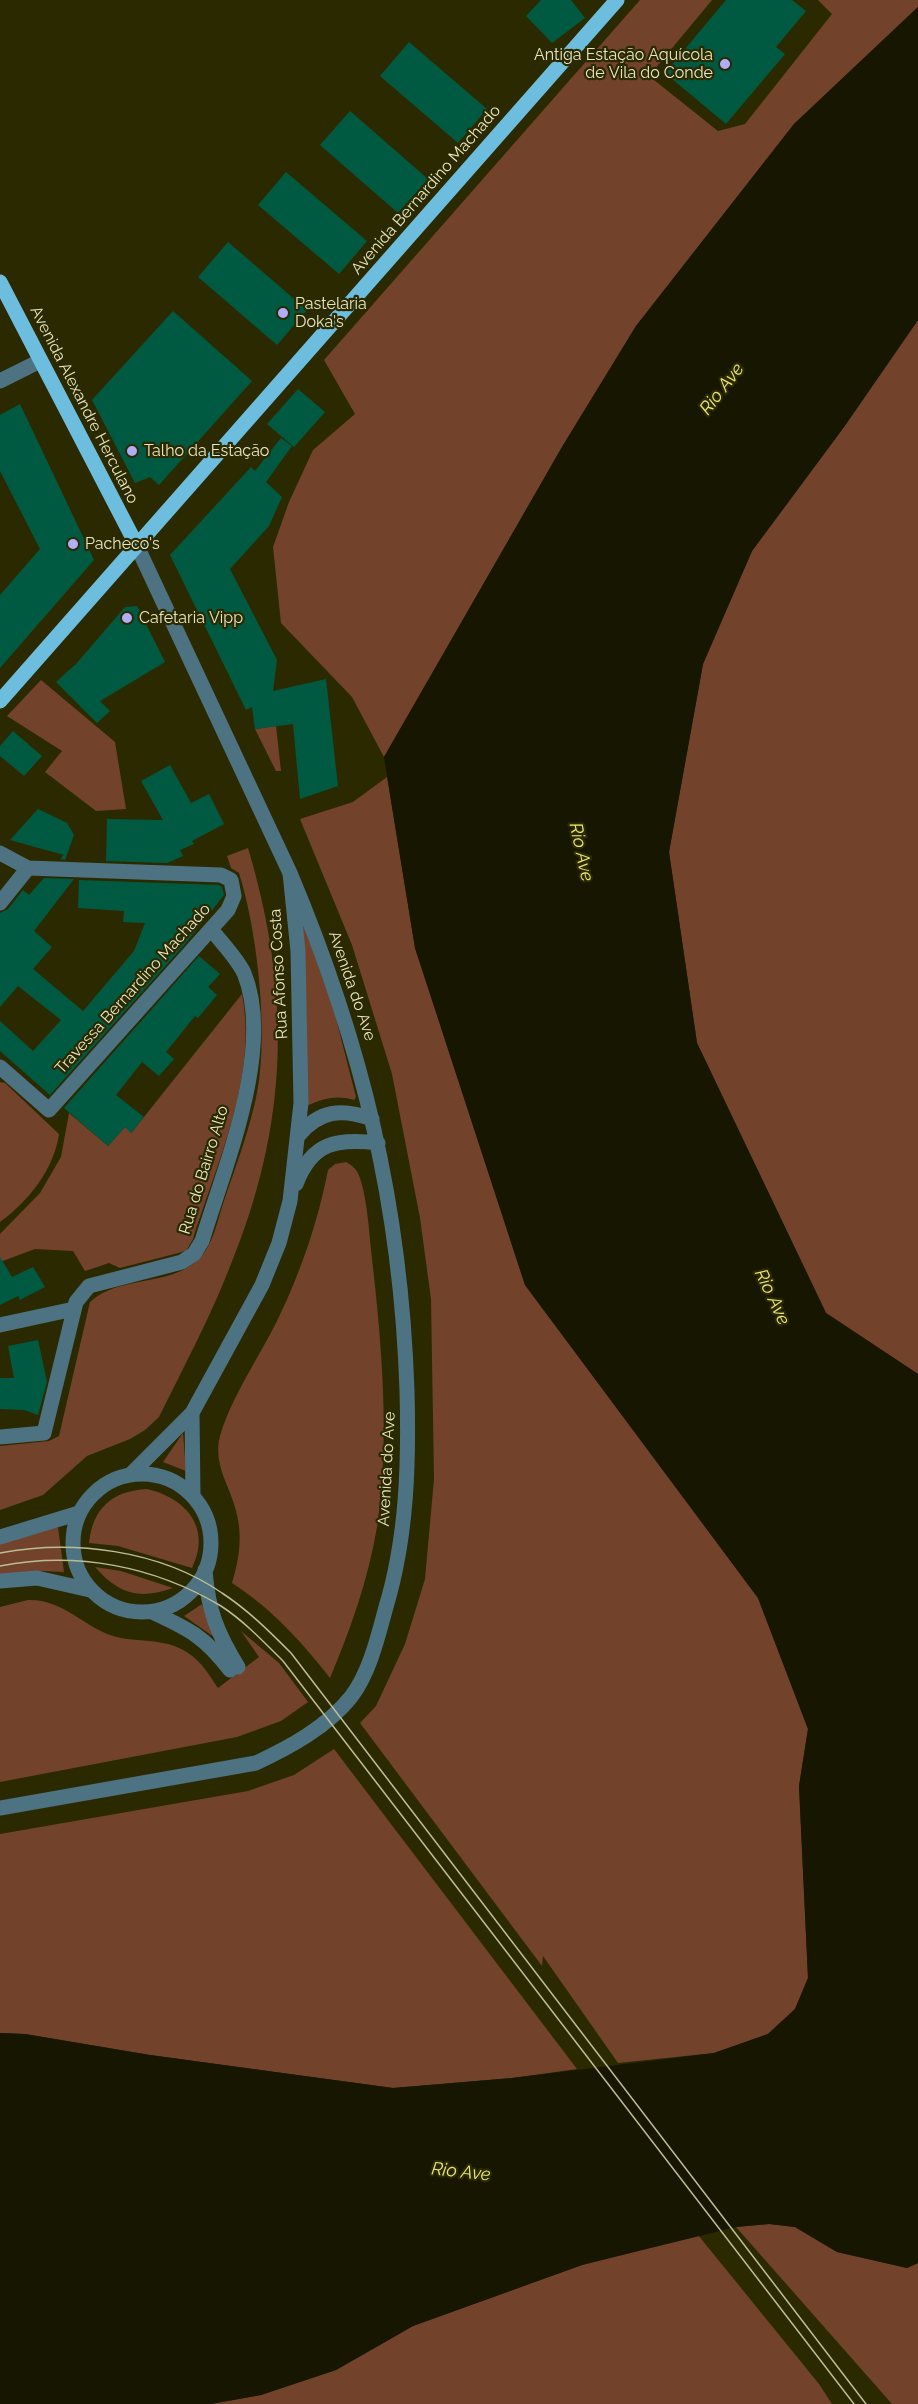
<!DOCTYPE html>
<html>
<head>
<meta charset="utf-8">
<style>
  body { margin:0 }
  canvas { display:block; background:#2b2900 }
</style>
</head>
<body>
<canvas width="918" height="2404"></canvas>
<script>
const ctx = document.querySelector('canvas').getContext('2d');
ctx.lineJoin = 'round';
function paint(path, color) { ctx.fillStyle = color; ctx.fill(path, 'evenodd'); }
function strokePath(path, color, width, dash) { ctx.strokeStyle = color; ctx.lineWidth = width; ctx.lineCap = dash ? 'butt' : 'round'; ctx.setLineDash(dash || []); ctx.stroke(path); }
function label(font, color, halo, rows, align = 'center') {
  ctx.font = font + ' Raleway,sans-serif'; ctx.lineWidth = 4.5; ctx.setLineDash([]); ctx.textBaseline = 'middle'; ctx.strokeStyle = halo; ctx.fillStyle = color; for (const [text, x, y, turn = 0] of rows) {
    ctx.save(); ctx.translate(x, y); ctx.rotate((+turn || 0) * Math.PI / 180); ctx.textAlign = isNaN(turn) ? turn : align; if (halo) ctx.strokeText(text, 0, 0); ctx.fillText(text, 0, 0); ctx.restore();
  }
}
paint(new Path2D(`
  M640,0H712L649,76L718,131L745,124L832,14L818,0H918V7L794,124L636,326L562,447L384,757L352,697L281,623L273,547L289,502L313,450L355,414L324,360Z
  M918,320V1374L826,1313L697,1043L669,852L703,664L752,551L844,427Z
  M41,680L115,742L126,809L96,811L45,772L62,751L7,716Z
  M276,726L281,771H276L255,729Z
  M387,777L415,948L525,1285L758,1598L808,1729L799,1786L808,1978L795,2009L768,2034L714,2053L618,2063L543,1956L542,1966L360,1723L376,1706L405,1644L425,1579L434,1479L431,1299L420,1218L392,1074L352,945L300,819L353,802Z
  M248,848C292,996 289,1125 229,1269C209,1320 183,1368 159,1417L145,1430L130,1439L87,1456L43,1495L0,1510V1446L49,1441L59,1436L90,1302C119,1275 169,1287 198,1260C214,1245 218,1217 225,1198C238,1160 257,1110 260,1071C266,1014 256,927 239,873L231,868L227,856Z
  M296,903L333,1007L356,1097L354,1100C337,1095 325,1098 309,1105L304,1101C309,1031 307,973 296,903Z
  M242,994C258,1077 217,1162 193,1239L186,1251L120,1268L109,1263L85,1271L73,1251L35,1249L0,1262V1234L40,1193L61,1157L69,1113L108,1146L125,1127L132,1132Z
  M0,1082L5,1083L59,1134C54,1169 29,1201 0,1222Z
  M346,1162C353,1166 357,1169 360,1178C368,1203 369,1233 372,1259C382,1346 390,1440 377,1527C368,1580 351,1628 330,1678C301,1641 272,1609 232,1583C240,1557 243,1533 235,1507C228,1483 213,1463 220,1436C231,1398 259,1357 277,1321C300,1274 318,1222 328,1170L335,1164Z
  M183,1433L186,1471L163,1462Z
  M147,1489C186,1498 212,1528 192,1568L118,1546L89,1543C93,1508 112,1491 147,1489Z
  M58,1527L64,1572L43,1571L0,1575V1543Z
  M95,1567L121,1571L173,1588C138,1600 119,1594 95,1567Z
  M28,1600C66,1599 86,1631 121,1638C144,1642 168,1639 188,1653C202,1662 209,1675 218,1688L259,1657L241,1631L279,1663L308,1702L281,1721L237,1737L0,1782V1607Z
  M202,1604L214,1637L184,1616Z
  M334,1749L577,2069L512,2078L393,2088L150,2055L25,2034L0,2033V1834L248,1791L294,1775Z
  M769,2224L795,2227L837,2252L907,2268L918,2263V2404H892L736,2227Z
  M698,2235L819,2384L832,2404H211L261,2395L336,2370L413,2326L582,2265Z`), '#72422b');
paint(new Path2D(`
  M918,7V320L844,427L752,551L703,664L669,852L697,1043L826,1313L918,1374V2263L907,2268L837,2252L795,2227L769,2224L736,2227L582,2265L413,2326L336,2370L261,2395L211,2404H0V2033L25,2034L150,2055L393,2088L512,2078L714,2053L768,2034L795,2009L808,1978L799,1786L808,1729L758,1598L525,1285L415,948L384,757L562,447L636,326L794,124Z`), '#171600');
paint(new Path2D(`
  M541,0H571L585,18L552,43L526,16Z
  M726,0H792L806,11L776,47L785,54L726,124L665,73Z
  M409,42L487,109L458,143L380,76Z
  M350,111L428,179L398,213L320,145Z
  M286,172L367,241L339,274L258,205Z
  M228,242L307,310L277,345L198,277Z
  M173,311L252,381L159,485L150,477L135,483L92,400Z
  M298,389L325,412L294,447L267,424Z
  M20,404L94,560L0,668V595L40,549L0,471V415Z
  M281,438L292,446L266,482L282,497L269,526L230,569L277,660L273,691L326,679L338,786L300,799L293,724L255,729L252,707L246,710L170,555L251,467L255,471Z
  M137,606L165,662L100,701L110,711L97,723L56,682L76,664L125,607Z
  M13,731L42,756L24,776L0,756V746Z
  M170,765L191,803L209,794L224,824L192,841L194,844L180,850L183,856L167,863L106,861L107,819L163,820L141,781Z
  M38,809L67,823L74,835L65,860L60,859L64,855L10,840Z
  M44,878L74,879L34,931L52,947L33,969L83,1011L134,951L145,923L123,922L124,911L78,908L79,880L219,885L222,887L224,895L185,944L50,1095L0,1051V1021L33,1051L61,1020L18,986L0,1007V913L8,909L23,890L29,895Z
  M199,956L220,974L208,987L217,995L198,1018L195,1016L166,1052L174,1059L159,1076L142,1062L116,1095L144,1117L131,1133L125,1127L108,1146L64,1108Z
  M0,1257L12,1277L33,1267L45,1287L20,1300L18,1296L0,1305Z
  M38,1340L47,1382L38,1415L24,1410L0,1409V1378H14L8,1346Z`), '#005a41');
strokePath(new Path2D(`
  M0,381L40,361
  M0,853L28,868L221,875L231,880L234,896L228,910L49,1110L0,1067
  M0,903L28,868
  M298,1136C319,1110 342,1108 372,1119
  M296,1184C312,1142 337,1138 378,1143
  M0,1325L74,1309
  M192,1413L193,1496
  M0,1437L44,1433L76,1302L89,1286L182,1262L194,1254L202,1241C224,1168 275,1048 244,973C237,958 221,942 211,929
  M73 1543a69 69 0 1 1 138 0a69 69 0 1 1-138 0Z
  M131,1474L192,1413L262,1285L279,1243L290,1201L301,1103L298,951L290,873L136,544
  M0,1537L79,1513
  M205,1570C208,1610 217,1633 238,1667
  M0,1581L37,1578L90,1590
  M152,1612C189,1629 205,1637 230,1670
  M0,1808L256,1763C290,1747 327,1727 351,1697C370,1672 378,1636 386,1607C407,1537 409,1463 407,1391C401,1205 362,1044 290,873`), '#4d7282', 15);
strokePath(new Path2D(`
  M0,282L136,544
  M0,701L617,0`), '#6cbdde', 15);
strokePath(new Path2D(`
  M0,1553C72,1539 160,1550 222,1593C248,1610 269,1631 291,1653L866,2404
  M0,1566C76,1551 154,1566 221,1606C244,1621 264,1642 283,1661L854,2404`), '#bdbc96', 1.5);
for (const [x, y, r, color] of [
  [725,64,6,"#b2adf9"],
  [283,313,6,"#b2adf9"],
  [132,451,6,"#b2adf9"],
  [73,544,6,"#b2adf9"],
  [127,618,6,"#b2adf9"]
]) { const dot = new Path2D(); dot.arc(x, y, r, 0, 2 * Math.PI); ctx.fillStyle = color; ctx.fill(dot); strokePath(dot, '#2b2900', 2); }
label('16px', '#e7e7c2', '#2b2900', [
  ["Antiga Estação Aquícola",713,55,"right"],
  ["de Vila do Conde",713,73,"right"],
  ["Pastelaria",295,304],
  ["Doka's",295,322],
  ["Talho da Estação",144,451],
  ["Pacheco's",85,544],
  ["Cafetaria Vipp",139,618]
], 'left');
label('16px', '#e7e7c2', '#2b2900', [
  ["Avenida Bernardino Machado",426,190,-49],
  ["Avenida Alexandre Herculano",84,405,63],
  ["Rua Afonso Costa",279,974,-93],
  ["Avenida do Ave",352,986,71],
  ["Travessa Bernardino Machado",133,989,-48],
  ["Rua do Bairro Alto",204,1170,-73],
  ["Avenida do Ave",387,1469,-87]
]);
label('italic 18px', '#ede873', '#2b2900', [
  ["Rio Ave",722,389,-52],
  ["Rio Ave",581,852,78],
  ["Rio Ave",772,1297,65],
  ["Rio Ave",461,2172,6]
]);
</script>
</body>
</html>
